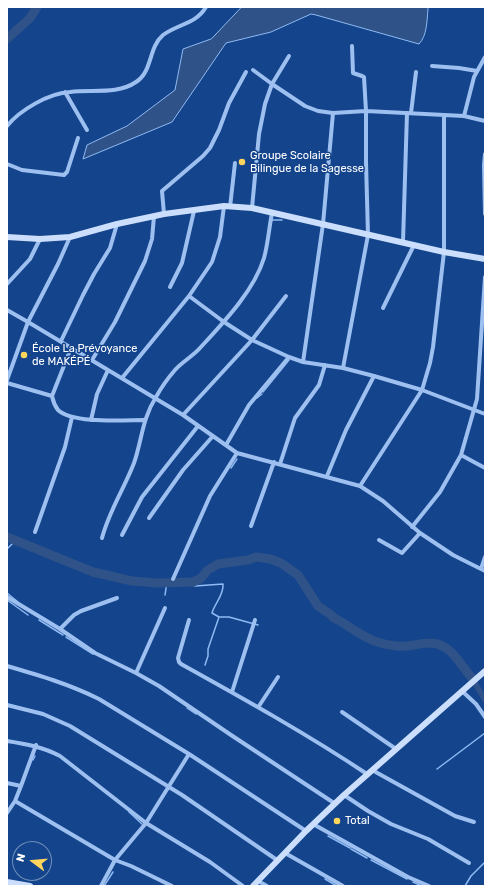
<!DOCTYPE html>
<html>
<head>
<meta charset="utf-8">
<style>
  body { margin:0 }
  #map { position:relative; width:492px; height:893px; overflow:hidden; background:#14448c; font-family:Rubik,sans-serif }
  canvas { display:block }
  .frame { position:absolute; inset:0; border:8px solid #fff; pointer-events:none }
  .north { position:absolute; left:12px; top:841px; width:40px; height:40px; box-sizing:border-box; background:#14448c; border:1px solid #728fba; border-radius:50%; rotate:286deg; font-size:11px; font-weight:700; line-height:16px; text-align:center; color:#fff }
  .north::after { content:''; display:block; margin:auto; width:14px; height:18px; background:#ffd55c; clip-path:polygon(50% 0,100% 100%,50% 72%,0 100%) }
</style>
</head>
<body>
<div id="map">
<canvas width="492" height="893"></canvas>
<div class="frame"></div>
<div class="north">N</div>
</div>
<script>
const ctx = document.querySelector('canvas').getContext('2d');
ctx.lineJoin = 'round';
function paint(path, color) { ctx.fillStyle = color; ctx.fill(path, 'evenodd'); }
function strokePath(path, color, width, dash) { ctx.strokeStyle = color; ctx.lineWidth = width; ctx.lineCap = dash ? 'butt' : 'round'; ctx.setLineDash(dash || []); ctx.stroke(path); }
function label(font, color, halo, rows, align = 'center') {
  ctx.font = font + ' Rubik,sans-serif'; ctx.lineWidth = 3; ctx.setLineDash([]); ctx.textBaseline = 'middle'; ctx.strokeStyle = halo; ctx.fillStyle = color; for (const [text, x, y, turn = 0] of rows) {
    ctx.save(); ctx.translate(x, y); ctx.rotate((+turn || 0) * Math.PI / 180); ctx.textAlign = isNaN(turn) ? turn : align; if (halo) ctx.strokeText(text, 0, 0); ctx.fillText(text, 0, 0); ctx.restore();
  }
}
const water = new Path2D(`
  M242,7H428V9C427,20 427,36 419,44L316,15L311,14L271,32L226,43L172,122L83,159L87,145L127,126L175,90L183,49L211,39Z`);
paint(water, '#2f5388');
strokePath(water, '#8fbaf3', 1);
strokePath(new Path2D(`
  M272,220H282
  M263,392L289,360
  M257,398L262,394
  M231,468L237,459
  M7,549L12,544L13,539
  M189,583L195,586L223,584C224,595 215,603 212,613L219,617H229L258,625
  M7,593L18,602
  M165,595L167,582
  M7,600L28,615
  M39,620L63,635
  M66,637L93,654
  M205,665L208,656V649L219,617
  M187,708L196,714
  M33,760L35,756
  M437,769L485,733
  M129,812L142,824
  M328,836L350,848
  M351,849L367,858
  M371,860L407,879
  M325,879L337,886
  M413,882L422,886
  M104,886L113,872
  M465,886L471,876L485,862`), '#8fbaf3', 1.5);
strokePath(new Path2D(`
  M472,678L485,700`), '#2f5388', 5.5);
strokePath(new Path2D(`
  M7,39L30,18L37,7
  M7,537L93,572L132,581L157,583L193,582L200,579L208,570L218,564L248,560L256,557L270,559L281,563L298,575L318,606L330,614L334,618C349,625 361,637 377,642C387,645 397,647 407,646C424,644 436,638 451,652C459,660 465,670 472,678`), '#2f5388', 9);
strokePath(new Path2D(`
  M432,66L459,68L477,71
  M253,70L272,84L305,106L318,111L333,113L366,111L464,116L485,121
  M65,92L87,130
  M411,113L416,72
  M464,116L474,77L485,57
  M7,126C20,110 49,93 70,92C92,89 117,95 136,82C153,71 148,48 163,35C178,24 196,24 206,7
  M485,154L484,165L485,214
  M7,164L22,170L64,175L67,172L78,138
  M230,207L235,163
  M252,208L259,134L265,104L272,84L289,56
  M164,214L162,191L203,156L210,148L219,130L229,103L246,72
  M403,242L407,113
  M7,284L30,259L40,239
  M170,287L182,263L194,211
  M189,296L224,322L252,340L289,357L303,362L343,368L374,376L422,390L485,414
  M383,308L414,245
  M7,310L28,322L183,415L237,453L360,486L383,501L420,533L453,555L485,571
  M61,341L83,295L94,274L110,248L117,224
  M92,360L115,322L145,261L152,239L154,216
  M303,362L323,224L333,113
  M343,368L368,235L366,162V111L364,77L362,76L353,73L352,46
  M122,378L189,296L212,262L220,237L224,206
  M7,380L28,322L58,264L70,237
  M7,383L52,396C53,401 55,406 58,410C73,424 124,420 144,420
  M52,396L71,348
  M183,415L252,340L286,296
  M91,420L97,394L108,370
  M226,445L249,405L289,357
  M461,455L485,468
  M280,464L295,418L319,385L325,365
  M327,476L346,430L374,376
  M360,486L422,390L430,363L433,347L444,252V115
  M149,518L183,470L213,436
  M251,526L274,462
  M412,527L440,492L461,455L477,399L485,277
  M35,532L65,447L72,417
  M122,535L142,497L198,426
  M102,538C109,511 124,489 134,463C142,440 142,419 156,397C161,388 168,378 175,370C182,362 193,356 200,348C223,323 254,291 264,258C268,244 269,228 272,213
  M379,540L402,553L420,533
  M481,569L485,557
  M173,579L210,496L237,453
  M7,597L60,629L95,653L136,673L159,686L231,735L334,803
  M189,620L178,658L179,662L181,664C244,699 307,734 367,774
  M60,629L74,615L81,611L117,598
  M7,666C38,675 69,684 99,699L189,754L306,831
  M136,673L165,608
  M232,692L255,620
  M463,692L476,704L485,717
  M7,705L43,714L70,726L182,795L277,860
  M259,706L278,677
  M342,712L396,749
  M7,741C26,744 43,747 60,756L146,823L210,862L243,886
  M372,770L455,816L474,822
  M7,783L21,786L15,801L7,813
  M21,786L36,745
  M344,795L368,811L391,824L428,839L469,863
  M15,801L115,860L131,866L172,886
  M313,824L408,877L429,886
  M285,853L343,886
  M258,881L267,886
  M101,886L115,860L146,823L189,754`), '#9dc0f0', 4);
strokePath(new Path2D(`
  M7,237L40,239L70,237L117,224L164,214L224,206L252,208L444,252L485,259
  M7,882L30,886
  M253,886L306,831L344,795L485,671`), '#cbdefb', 6);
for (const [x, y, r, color] of [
  [242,162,4,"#ffd55c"],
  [24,355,4,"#ffd55c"],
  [337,821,4,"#ffd55c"]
]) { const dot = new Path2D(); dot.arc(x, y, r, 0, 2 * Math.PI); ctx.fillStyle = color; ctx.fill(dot); strokePath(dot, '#14448c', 1.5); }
label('11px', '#fff', '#14448c', [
  ["Groupe Scolaire",250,156],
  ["Bilingue de la Sagesse",250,169],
  ["École La Prévoyance",32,349],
  ["de MAKÉPÉ",32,362],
  ["Total",345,821]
], 'left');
</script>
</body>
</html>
